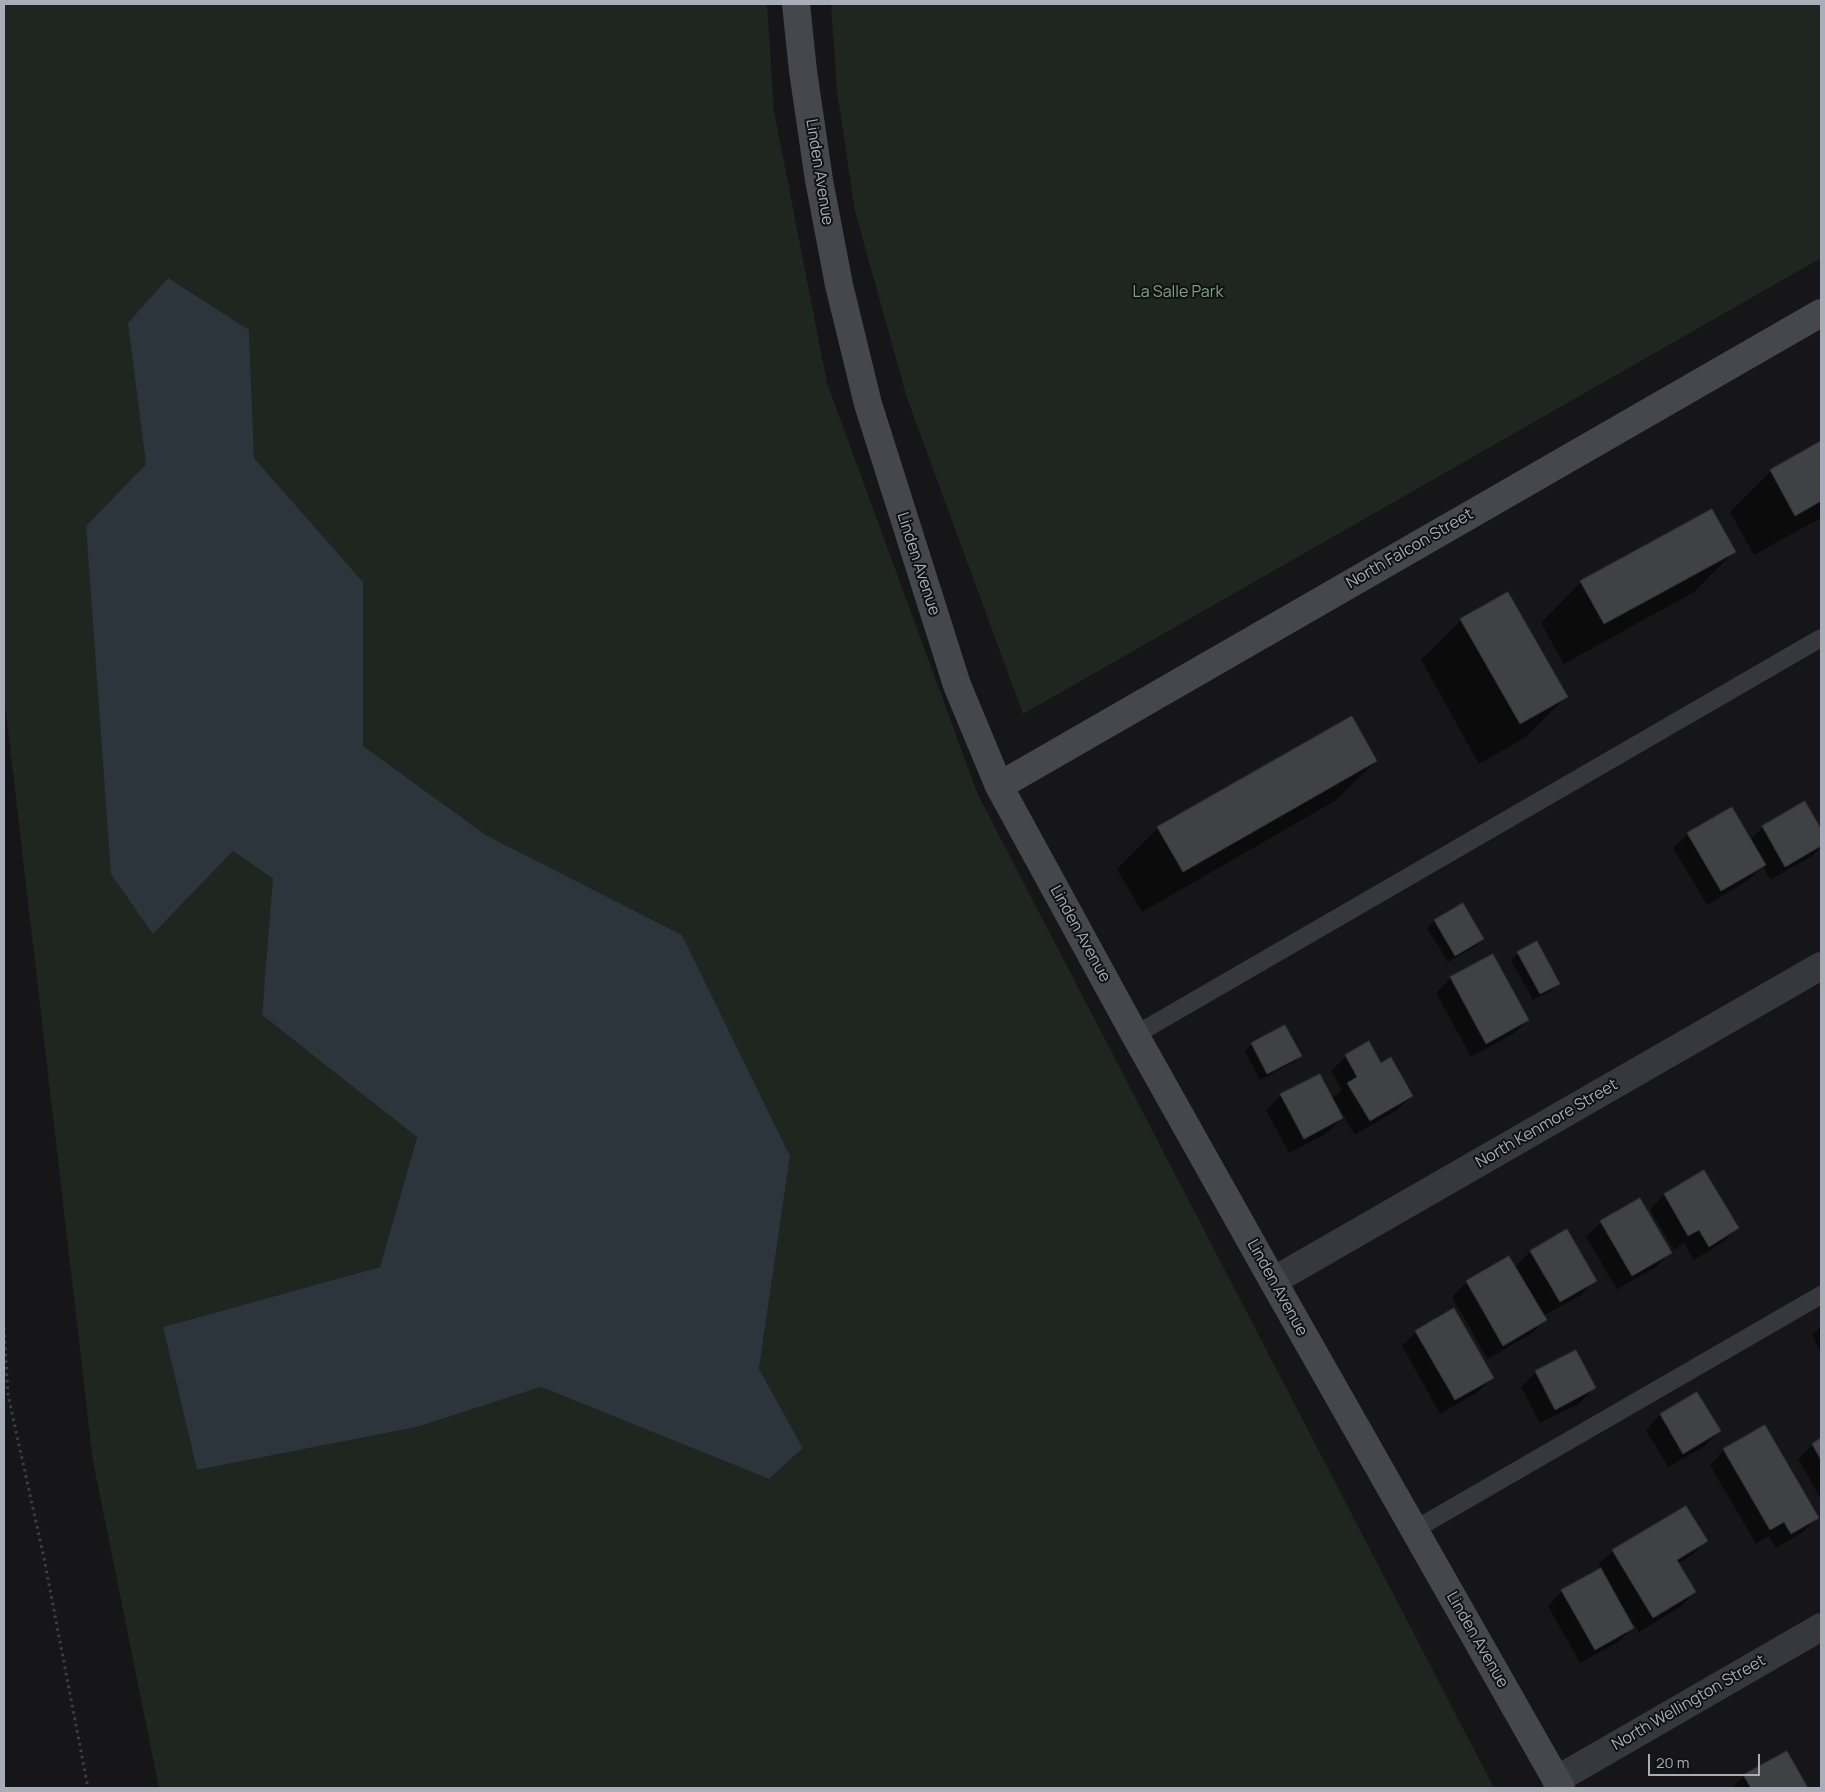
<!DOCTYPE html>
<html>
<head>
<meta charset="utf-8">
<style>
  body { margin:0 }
  #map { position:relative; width:1825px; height:1792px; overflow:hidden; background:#161618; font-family:Manrope,sans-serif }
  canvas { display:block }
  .frame { position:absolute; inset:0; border:5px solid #a8adb8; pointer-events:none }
  .scale { position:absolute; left:1648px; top:1754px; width:112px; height:22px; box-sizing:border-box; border:2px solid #a8adb8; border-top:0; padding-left:6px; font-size:15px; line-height:18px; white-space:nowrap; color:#a8adb8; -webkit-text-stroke:4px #111113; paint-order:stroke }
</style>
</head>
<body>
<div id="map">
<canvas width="1825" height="1792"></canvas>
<div class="frame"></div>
<div class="scale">20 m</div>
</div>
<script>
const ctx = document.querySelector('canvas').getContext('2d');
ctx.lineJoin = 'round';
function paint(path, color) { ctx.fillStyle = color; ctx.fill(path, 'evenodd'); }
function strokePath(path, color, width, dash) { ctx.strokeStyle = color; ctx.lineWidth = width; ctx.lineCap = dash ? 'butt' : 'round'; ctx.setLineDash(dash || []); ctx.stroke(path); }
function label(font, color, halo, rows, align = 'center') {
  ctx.font = font + ' Manrope,sans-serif'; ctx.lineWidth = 4; ctx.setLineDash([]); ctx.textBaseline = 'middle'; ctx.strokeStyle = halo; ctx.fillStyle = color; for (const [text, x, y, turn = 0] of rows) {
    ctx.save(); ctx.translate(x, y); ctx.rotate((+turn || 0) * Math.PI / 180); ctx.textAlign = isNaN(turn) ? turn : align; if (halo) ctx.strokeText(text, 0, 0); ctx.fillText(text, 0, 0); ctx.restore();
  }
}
paint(new Path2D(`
  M4,4H767L774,111L827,383L978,795L1494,1788H159L93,1461L4,695ZM249,330L254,458L363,582V746L486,835L682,935L790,1156L759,1369L803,1448L769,1479L541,1387L417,1427L197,1470L163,1327L380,1267L417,1136L262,1015L274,880L233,851L153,934L86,526L146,464Z
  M831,4H1821V258L1023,714L907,398L855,211L837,91Z`), '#1e261f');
paint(new Path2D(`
  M168,278L249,330L254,458L363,582V746L486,835L682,935L790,1156L759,1369L803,1448L769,1479L541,1387L417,1427L197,1470L163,1327L380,1267L417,1137L262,1015L273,879L233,851L153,934L111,874L86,526L146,464L128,323Z`), '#2c353c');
paint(new Path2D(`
  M1821,443V518L1754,555L1730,512L1771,471Z
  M1734,552L1694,592L1564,664L1541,623L1581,582Z
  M1461,620L1566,697L1526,737L1479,764L1421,660Z
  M1351,718L1376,761L1335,801L1142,912L1117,869L1158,828Z
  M1805,803L1821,832V847L1812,856L1770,880L1763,866L1750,879L1707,905L1673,848L1688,834L1750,840L1763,827Z
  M1462,904L1483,939L1476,946L1448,962L1427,928L1434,921Z
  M1518,953L1558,984L1551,991L1533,1000L1511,960Z
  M1493,956L1528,1020L1513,1034L1471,1057L1436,993L1450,978Z
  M1368,1043L1381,1065L1412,1096L1397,1110L1355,1135L1335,1101L1334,1102L1342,1118L1327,1133L1289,1153L1266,1110L1281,1095L1319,1075L1332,1099L1342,1090L1331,1071L1346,1056Z
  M1252,1044L1301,1055L1294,1062L1260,1080L1245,1051Z
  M1704,1171L1737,1228L1723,1242L1694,1260L1684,1243L1674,1250L1650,1210L1664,1195Z
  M1640,1200L1670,1253L1656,1267L1617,1289L1586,1237L1601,1222Z
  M1530,1252L1595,1280L1581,1295L1543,1316L1545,1320L1531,1334L1488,1359L1452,1297L1467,1282L1509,1258L1514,1268Z
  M1821,1326V1353L1812,1335Z
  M1416,1332L1492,1378L1478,1392L1440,1414L1402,1346Z
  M1536,1372L1594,1388L1580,1403L1540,1423L1521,1387Z
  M1697,1394L1719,1431L1705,1446L1668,1467L1646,1430L1660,1415Z
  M1821,1440V1496L1820,1497L1798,1459L1812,1445Z
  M1724,1450L1818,1517L1803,1532L1776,1548L1769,1536L1756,1544L1710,1465Z
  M1706,1541L1692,1555L1678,1564L1695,1592L1680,1607L1639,1632L1626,1612L1624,1613L1633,1628L1618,1642L1580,1663L1548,1606L1562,1591L1601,1569L1598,1565L1613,1551Z
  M1786,1752L1807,1788H1732L1744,1776Z`), '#0007');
const building = new Path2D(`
  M1821,441V501L1795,516L1770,470Z
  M1712,509L1736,552L1604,624L1580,581Z
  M1508,592L1568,697L1520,724L1460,619Z
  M1352,716L1377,761L1183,872L1157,827Z
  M1805,801L1821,829V846L1785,867L1762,826Z
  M1732,807L1766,865L1721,891L1687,833Z
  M1463,903L1484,939L1455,956L1434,920Z
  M1537,941L1560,984L1540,994L1517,952Z
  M1493,954L1529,1020L1486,1044L1450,977Z
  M1285,1025L1302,1056L1267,1074L1251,1043Z
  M1369,1041L1381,1063L1391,1057L1413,1096L1370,1121L1347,1083L1357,1077L1345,1055Z
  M1320,1074L1343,1118L1304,1139L1280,1094Z
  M1704,1170L1739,1228L1709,1247L1699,1230L1688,1236L1664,1194Z
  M1640,1198L1672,1253L1632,1276L1600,1221Z
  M1567,1229L1597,1281L1560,1302L1530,1251Z
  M1509,1256L1547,1320L1503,1346L1466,1281Z
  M1454,1308L1494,1378L1455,1400L1415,1331Z
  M1576,1350L1596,1388L1555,1410L1535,1371Z
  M1697,1392L1721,1431L1683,1454L1660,1414Z
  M1765,1425L1819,1518L1791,1534L1784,1522L1770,1530L1723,1449Z
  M1821,1438V1460L1812,1444Z
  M1686,1506L1708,1541L1677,1560L1696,1592L1653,1618L1612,1550Z
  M1601,1568L1634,1628L1595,1650L1561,1590Z
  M1787,1751L1808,1788H1751L1743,1775Z`);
paint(building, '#404145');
strokePath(building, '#303034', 1);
strokePath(new Path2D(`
  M4,1328L8,1395L44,1558L88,1788`), '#3d3f44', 3, [2.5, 4]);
strokePath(new Path2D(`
  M1135,1035L1821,638
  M1414,1530L1821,1295`), '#37383d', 18);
strokePath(new Path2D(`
  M1273,1281L1821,966
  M1556,1780L1821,1627`), '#37383d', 28);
strokePath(new Path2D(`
  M796,4L803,71L819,180L839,285L868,404L957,685L999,786L1135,1035L1273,1281L1561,1788
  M999,786L1821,313`), '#45474d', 28);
label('16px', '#a8adb8', '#111113', [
  ["Linden Avenue",819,172,81],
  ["North Falcon Street",1410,549,-30],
  ["Linden Avenue",918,564,72],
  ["Linden Avenue",1080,934,61],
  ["North Kenmore Street",1547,1124,-30],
  ["Linden Avenue",1277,1288,61],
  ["Linden Avenue",1477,1640,60],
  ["North Wellington Street",1689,1703,-30]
]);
label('16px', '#7fa381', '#111113', [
  ["La Salle Park",1178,293]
]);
</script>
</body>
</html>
